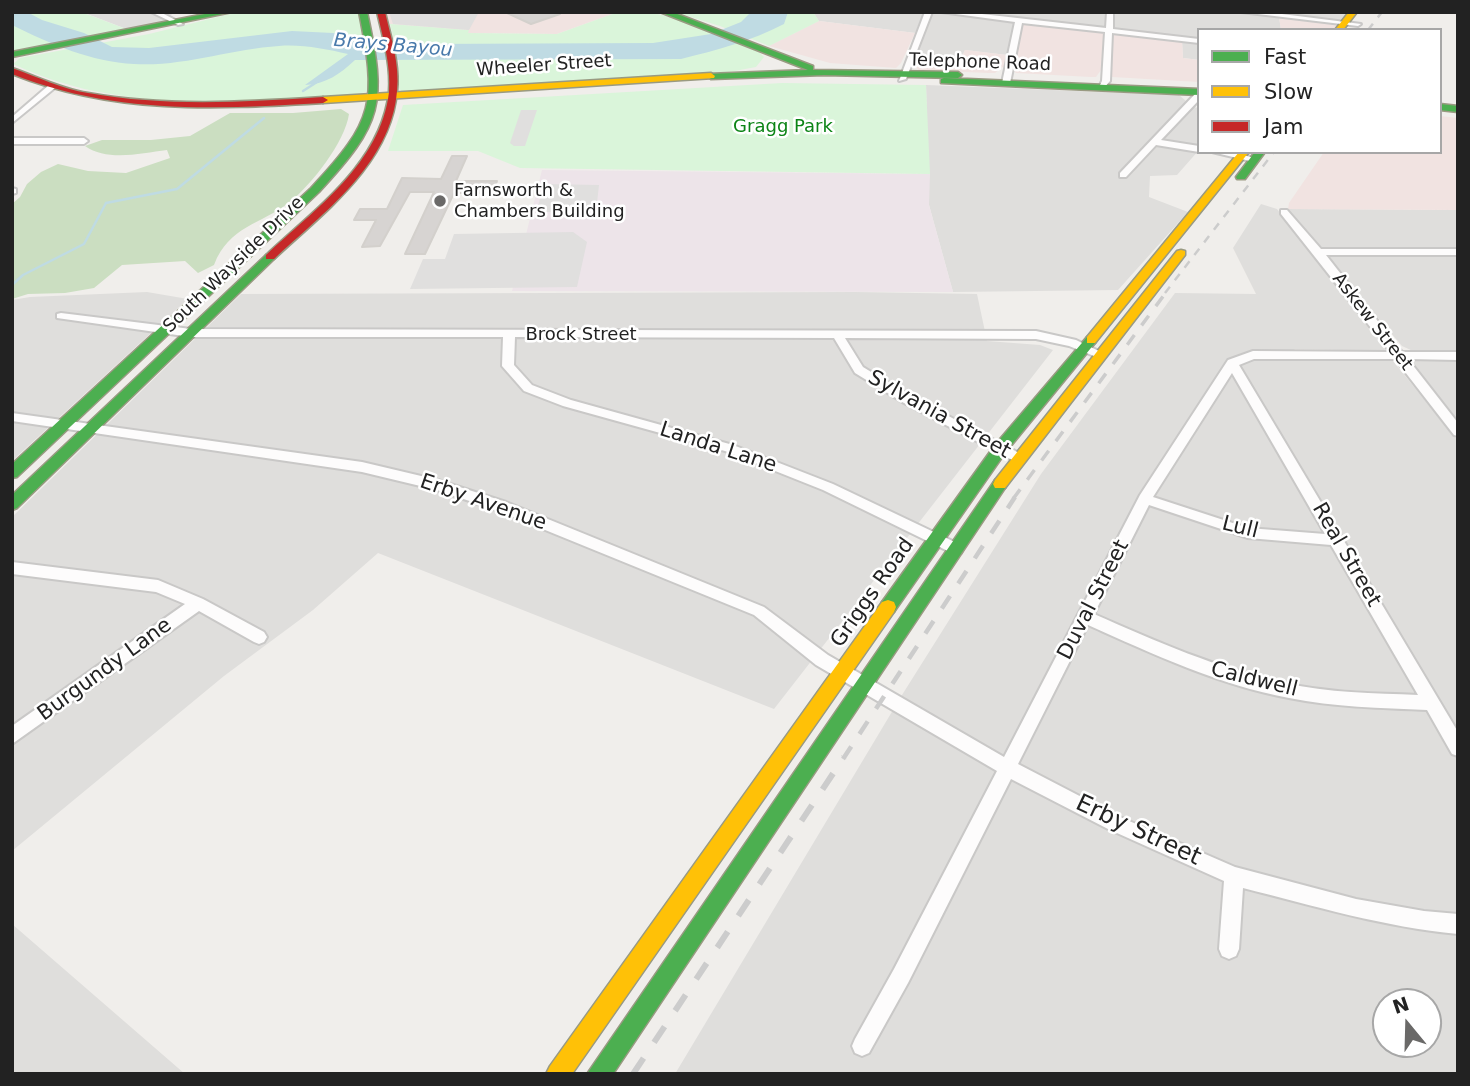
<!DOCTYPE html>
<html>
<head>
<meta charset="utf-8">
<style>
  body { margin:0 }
  #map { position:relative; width:1470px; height:1086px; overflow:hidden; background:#f0eeeb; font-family:"DejaVu Sans",sans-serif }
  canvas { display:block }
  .frame { position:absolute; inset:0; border:14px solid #222; pointer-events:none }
  .legend { position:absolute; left:1197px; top:28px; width:245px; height:126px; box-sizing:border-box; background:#fff; border:2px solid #a7a7a7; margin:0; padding:9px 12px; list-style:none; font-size:21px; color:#222 }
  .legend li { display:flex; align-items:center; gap:14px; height:35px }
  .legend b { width:35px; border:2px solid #a7a7a7 }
  .north { position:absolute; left:1372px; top:988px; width:70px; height:70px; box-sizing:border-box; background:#fff; border:2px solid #a7a7a7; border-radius:50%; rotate:341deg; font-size:19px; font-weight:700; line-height:28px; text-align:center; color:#222 }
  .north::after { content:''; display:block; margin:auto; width:24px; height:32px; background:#6a6968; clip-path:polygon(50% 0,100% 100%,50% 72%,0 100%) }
</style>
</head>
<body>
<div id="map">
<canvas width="1470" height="1086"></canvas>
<div class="frame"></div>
<ul class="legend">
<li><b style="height:9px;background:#4caf50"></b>Fast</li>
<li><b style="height:9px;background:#ffc107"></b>Slow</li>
<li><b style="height:9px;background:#c62828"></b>Jam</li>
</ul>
<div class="north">N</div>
</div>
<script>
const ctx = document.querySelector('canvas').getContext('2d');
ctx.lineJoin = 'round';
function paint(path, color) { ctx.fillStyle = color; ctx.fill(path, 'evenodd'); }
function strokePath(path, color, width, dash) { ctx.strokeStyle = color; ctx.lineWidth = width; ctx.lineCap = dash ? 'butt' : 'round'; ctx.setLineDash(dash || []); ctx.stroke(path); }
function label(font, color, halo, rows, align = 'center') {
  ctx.font = font + ' "DejaVu Sans",sans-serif'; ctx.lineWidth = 5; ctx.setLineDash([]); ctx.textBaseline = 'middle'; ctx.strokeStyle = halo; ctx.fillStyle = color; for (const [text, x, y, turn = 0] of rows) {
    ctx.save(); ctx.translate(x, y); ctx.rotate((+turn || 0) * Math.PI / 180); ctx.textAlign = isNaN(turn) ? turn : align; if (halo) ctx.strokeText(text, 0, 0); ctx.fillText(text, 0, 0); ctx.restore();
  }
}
paint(new Path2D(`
  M82,12H174L163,23L129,30Z
  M813,12H924L915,33L819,21Z
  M931,12H1349L1344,19L1336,21L1279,16L1281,30H1199V60L1183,58L1182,41L1014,20L1007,55L965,50L959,63L913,57Z
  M926,85L1179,95L1193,107L1199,108V150L1177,175L1150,176L1149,197L1188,212L1118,290L953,292L929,205Z
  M1261,204L1277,209L1386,351L1294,349L1300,358L1393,361L1458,441V1074H675L902,695L1041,474L1175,293L1256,294L1233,248ZM1386,1002H1428V1044H1386Z
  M1288,209L1458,210V249L1324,248L1313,244Z
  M1331,255H1458V352L1413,351L1402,346L1329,260Z
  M147,292L188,299L12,461V300L30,297Z
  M855,292L977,294L987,341L1040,345L1053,350L774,709L378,553L313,610L224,676L12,851V517L241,294Z
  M1417,359H1458V426L1408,363Z
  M12,924L185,1074H12Z`), '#dfdedc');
paint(new Path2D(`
  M385,12H618L557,34L467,33L468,30L390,24Z
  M1279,17L1326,22L1338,26L1335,30H1281Z
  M819,21L915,33L901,63L896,68L830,63L769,46Z
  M1021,23L1104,33L1101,70L1096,77H1091L1016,73L1010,66Z
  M1114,33L1182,41L1183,58L1199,60V82L1112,77L1109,74L1110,34Z
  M965,50L1007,55L1004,66L995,73H989L919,70L911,64L913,57L959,63Z
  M1440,116L1458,118V210L1288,209L1289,203L1324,152H1440Z`), '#f1e3e1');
paint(new Path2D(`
  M542,170L930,174L929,205L953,292L512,291Z`), '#ede4e9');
paint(new Path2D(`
  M341,109L349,114C345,142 312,184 290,202C260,225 229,226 214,265L198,273L185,261L122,265L94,288L65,293L28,294L12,299V204L20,197L27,184L41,172L58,164L88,171L126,173L170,158L167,150C141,153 108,162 85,146L102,140H151L190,136L230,113H293Z`), '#cbdec1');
paint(new Path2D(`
  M12,12H81L129,30L12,51Z
  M238,12H359L371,86L368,91C349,99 321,96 300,98C202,104 103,107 13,64L20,58L149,34Z
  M618,12H650L681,20L757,50L764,57L756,67L729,72L402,92L399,88V60L390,24L469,30L468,33L557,34Z
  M674,12H813L819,21L769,46L720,26Z
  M782,83L926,85L930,174L520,168L478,151H388L403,105Z`), '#daf5da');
paint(new Path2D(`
  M389,12H479L469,30L393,24Z
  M521,110H537L525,146H514L510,143Z
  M543,184L599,185L597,203L580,212H537Z
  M573,232L587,242L577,287L410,289L423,259H445L454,234Z`), '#e0dfde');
paint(new Path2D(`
  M12,12H27L42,20L84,33L112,47L149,48L292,31L333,33L421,44L653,43L711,34L741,22L751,12H788L784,24C751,41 717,50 681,59L355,60C340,74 326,84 305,85L348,54C326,49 301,44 279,46C231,49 183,67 134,64C92,62 50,44 12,25Z`), '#bfdbe3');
strokePath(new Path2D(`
  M303,91L317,82
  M12,285L23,275L84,244L106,203L177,189L264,118`), '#bfdbe3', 2.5);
const building = new Path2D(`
  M505,12H560V14L531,24Z
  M452,156H467L456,181H497L493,193H454L425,254H405L434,192H410L380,246L362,247L376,220H354L360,209H387L402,178L441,179Z`);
paint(building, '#d7d4d2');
strokePath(building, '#d3d0cc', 2);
const street = new Path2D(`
  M151,12H160L183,24L178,25Z
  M925,12H932L906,79L899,81Z
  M941,12H964L1106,28L1107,12H1113V29L1199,39V43L1112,33L1110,81L1103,89L1099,87L1102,81L1105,32L1022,23L1010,83L1006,85L1002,83L1015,22Z
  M1241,12H1266L1361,24L1358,26Z
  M49,85L56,87L12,123V117Z
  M1196,93H1199V100L1161,140L1199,146V152L1156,145L1126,177H1120V173Z
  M12,138H84L88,141L84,144H12Z
  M1212,152H1232L1258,159L1254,162Z
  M12,188L16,189V193L12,194Z
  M1281,210H1287L1321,249H1458V255H1326L1402,352H1458V360L1408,359L1458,423V436L1454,435L1395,359H1254L1239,365L1458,732V756L1452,754L1427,710C1381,708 1334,707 1289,698C1219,685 1153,654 1088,625L1018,764L1120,817L1235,867L1356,899L1424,911L1458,914V934C1384,927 1314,906 1243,888L1239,949L1236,956L1229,959L1222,956L1219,949L1224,881L1108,829L1011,779L908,983L869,1053L862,1056L855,1053L852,1046L855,1039L894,969L997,771L816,665L754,615L496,510L437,490L362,472L12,421V413L362,462L438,480L506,502L764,607L828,655L1004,757L1140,495L1228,360L1253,351L1390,352L1281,214ZM1232,373L1325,534L1248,528L1153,497ZM1149,505L1248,538L1331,545L1418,695C1374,693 1328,693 1285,683C1218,669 1156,641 1094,614Z
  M61,313L191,329L1036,331L1076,340L1105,354L1099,358L1069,346L1036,339L845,338L863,367L912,397L1023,455L1024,458L1023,461L1018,463L904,403L855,373L834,338L515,337L514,365L532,385L571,400L733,445L833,484L961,545L963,549L961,553L956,555L823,490L725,451L563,406L524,391L502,366L503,337H191L57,318V314Z
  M12,562L158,580L203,599L264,632L267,637L264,642L259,644L254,642L199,611L12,744V726L185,604L156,592L12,574Z`);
const fast = new Path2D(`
  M215,12H232L12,57V52Z
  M359,12H367C387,104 383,123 319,192L17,477L12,478V464L311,188C375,120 377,102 359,12Z
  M660,12H672L813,66V70L958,72L962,75L958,78L824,75L711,79L707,76L708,74L808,70Z
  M944,78L1199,89V95L941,83V79Z
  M1440,104L1458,106V112L1440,110Z
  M1255,152H1265L1245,179H1237L1236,177Z
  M270,254L276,257L274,259L17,508L12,510V495L266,255Z
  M1091,336L1097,340L1095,343L1005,453L894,612L888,614L882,612L880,607L882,602L995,445L1087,337Z
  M1000,478L1007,484L1005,488L613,1074H587L995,480Z`);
const slow = new Path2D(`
  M1349,12H1357L1343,30H1335Z
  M711,73L715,76L714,78L323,103L318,100L323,97Z
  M1239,152H1249L1095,343H1087V337Z
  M1181,250L1185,251V255L1005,488H995L993,484L995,480L1177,251Z
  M888,600L894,602L896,607L894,612L572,1074H546L550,1066L882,602Z`);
const jam = new Path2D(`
  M377,12H385C391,38 400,65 397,91C391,164 323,213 274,259H266V255C315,209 381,163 389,92C391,65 383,38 377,12Z
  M12,68C38,77 62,89 88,93C166,107 245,102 323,97L328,100L323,103C215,109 115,115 12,74Z`);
strokePath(street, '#c9c8c7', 4);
strokePath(fast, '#999a82', 3);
strokePath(slow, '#999a82', 3);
strokePath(jam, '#999a82', 3);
paint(street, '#fdfcfc');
paint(fast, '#4caf50');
paint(slow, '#ffc107');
paint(jam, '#c62828');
strokePath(new Path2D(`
  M1368,30L1382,12
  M1165,293L1274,152`), '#ccc', 2.5, [8, 8]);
strokePath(new Path2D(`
  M1013,499L1167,291`), '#ccc', 3.5, [12, 12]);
strokePath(new Path2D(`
  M843,759L1015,497`), '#ccc', 4.5, [15, 15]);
strokePath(new Path2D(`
  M633,1074L844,757`), '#ccc', 6, [19, 19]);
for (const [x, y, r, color] of [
  [440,201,7,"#6a6968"]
]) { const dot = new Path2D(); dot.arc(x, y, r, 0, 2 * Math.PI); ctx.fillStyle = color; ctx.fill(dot); strokePath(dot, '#fff', 2.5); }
label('18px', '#222', '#fff', [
  ["Telephone Road",980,63,2],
  ["Wheeler Street",544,66,-4],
  ["South Wayside Drive",234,265,-44],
  ["Askew Street",1372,322,52],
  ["Brock Street",581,335]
]);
label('18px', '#0c8416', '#fff', [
  ["Gragg Park",783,127]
]);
label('18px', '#222', '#fff', [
  ["Farnsworth &",454,191],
  ["Chambers Building",454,212]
], 'left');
label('italic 19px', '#4a7aab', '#fff', [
  ["Brays Bayou",393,46,5]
]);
label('21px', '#222', '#fff', [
  ["Sylvania Street",939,415,29],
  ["Landa Lane",718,448,18],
  ["Erby Avenue",483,503,19],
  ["Lull",1240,528,14],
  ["Real Street",1346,555,60],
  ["Griggs Road",873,593,-55],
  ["Duval Street",1094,600,-63],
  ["Burgundy Lane",105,670,-36],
  ["Caldwell",1254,680,14]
]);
label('24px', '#222', '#fff', [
  ["Erby Street",1138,831,25]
]);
</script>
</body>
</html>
